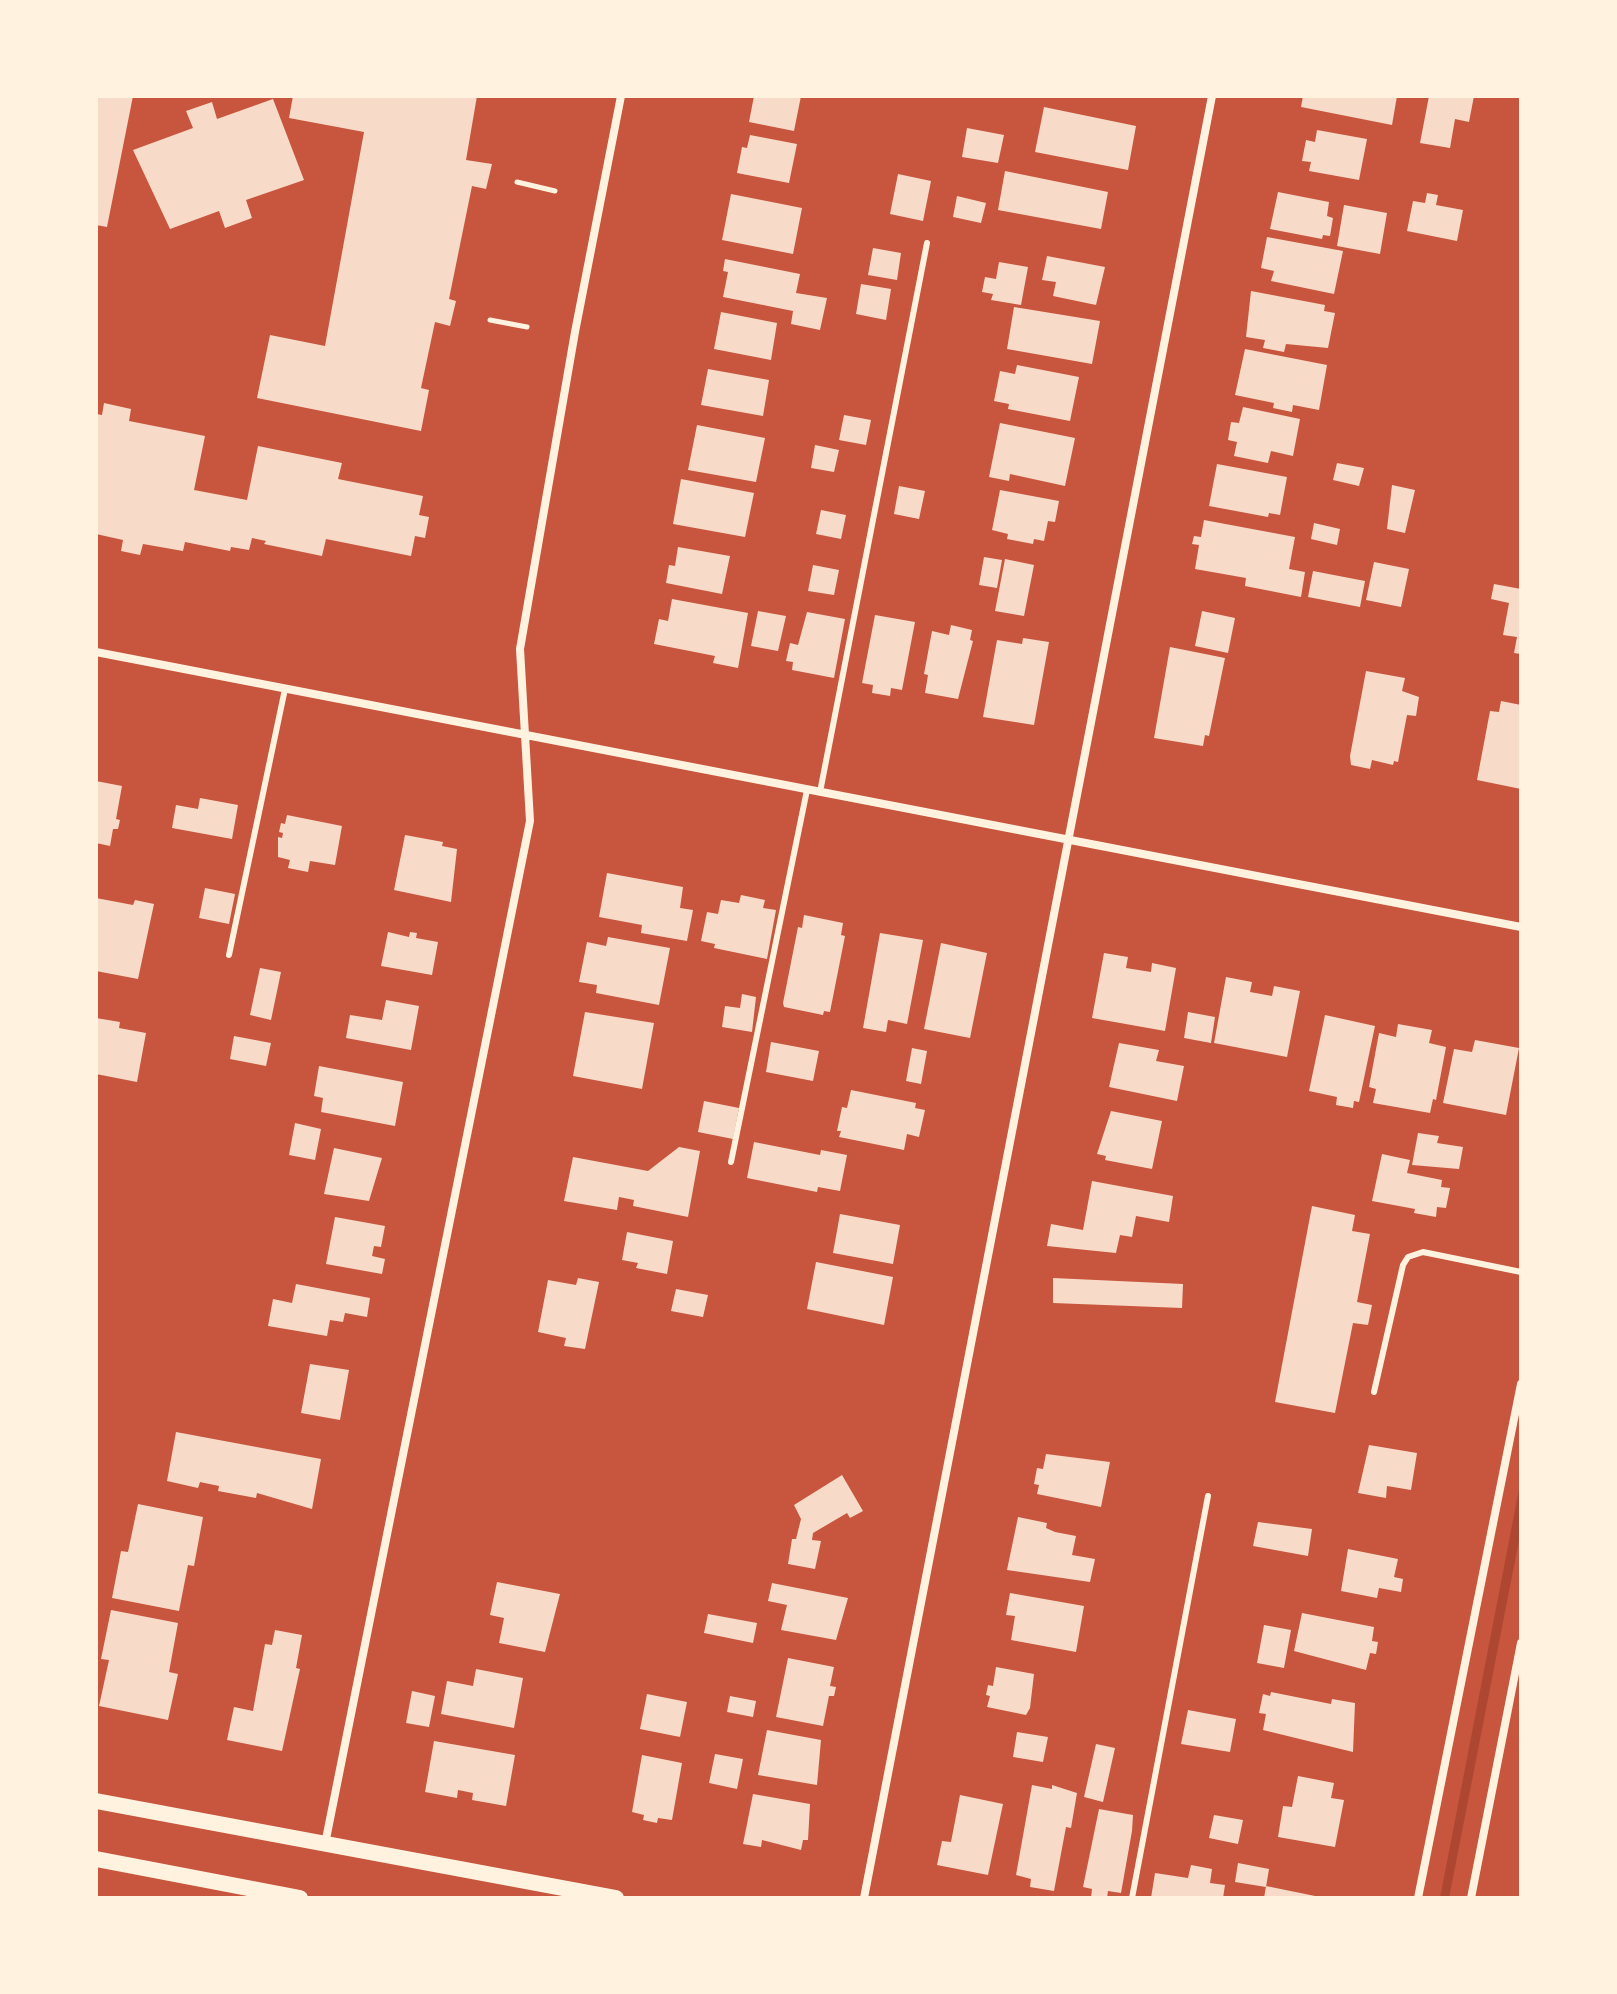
<!DOCTYPE html>
<html>
<head>
<meta charset="utf-8">
<style>
  body { margin:0 }
  #map { position:relative; width:1617px; height:1994px; overflow:hidden; background:#c8553d; font-family:Ubuntu,sans-serif }
  canvas { display:block }
  .frame { position:absolute; inset:0; border:98px solid #fff3e0; pointer-events:none }
</style>
</head>
<body>
<div id="map">
<canvas width="1617" height="1994"></canvas>
<div class="frame"></div>
</div>
<script>
const ctx = document.querySelector('canvas').getContext('2d');
ctx.lineJoin = 'round';
function paint(path, color) { ctx.fillStyle = color; ctx.fill(path, 'evenodd'); }
function strokePath(path, color, width, dash) { ctx.strokeStyle = color; ctx.lineWidth = width; ctx.lineCap = dash ? 'butt' : 'round'; ctx.setLineDash(dash || []); ctx.stroke(path); }
paint(new Path2D(`
  M1521,1479V1530L1449,1898H1440Z`), '#ae4732');
paint(new Path2D(`
  M96,96H133L107,227L96,225Z
  M293,96H477L466,160L492,164L486,189L472,186L449,299L456,301L450,326L435,322L421,388L429,390L421,431L257,398L270,335L325,346L364,132L289,118Z
  M754,96H801L794,131L749,122Z
  M1303,96H1397L1392,125L1301,107Z
  M1429,96H1474L1469,122L1455,119L1450,148L1420,143Z
  M273,99L304,180L246,200L252,218L225,228L219,211L170,229L133,150L193,128L186,111L212,102L217,119Z
  M1044,107L1136,126L1128,170L1035,152Z
  M967,128L1004,135L998,163L962,157Z
  M1317,130L1367,139L1359,180L1309,171L1311,162L1302,161L1306,140L1315,142Z
  M750,135L797,144L789,183L737,173L742,147L747,148Z
  M1005,171L1108,192L1101,229L998,210Z
  M898,174L931,181L923,221L890,214Z
  M1278,192L1329,202L1327,216L1333,218L1330,236L1323,235L1322,239L1270,229Z
  M1427,193L1438,195L1436,205L1463,210L1457,241L1407,231L1413,201L1425,203Z
  M731,194L802,208L793,254L722,240Z
  M957,196L986,203L981,223L953,217Z
  M1344,205L1387,213L1380,254L1337,246Z
  M1267,237L1343,251L1334,294L1271,281L1274,271L1261,268Z
  M873,248L901,253L897,280L868,275Z
  M1047,256L1105,267L1096,305L1053,296L1056,282L1042,280Z
  M725,259L800,274L796,293L827,298L820,330L791,324L793,311L723,297L728,272L723,271Z
  M999,262L1028,267L1021,305L991,300L993,294L982,292L985,277L996,279Z
  M861,284L891,289L886,320L856,314Z
  M1251,291L1325,305L1324,311L1335,313L1328,348L1286,344L1284,352L1263,348L1265,340L1246,337Z
  M1014,307L1100,321L1092,364L1007,349Z
  M721,312L777,323L771,360L714,349Z
  M1245,349L1327,365L1319,410L1293,405L1292,412L1273,408L1274,403L1235,395Z
  M1017,365L1079,377L1070,421L1008,409L1009,404L994,401L1000,371L1015,374Z
  M708,369L769,380L763,416L701,405Z
  M104,403L131,409L129,421L205,436L194,490L247,500L258,446L342,463L338,479L423,496L419,515L429,517L425,538L415,536L411,556L326,539L322,556L264,544L266,541L252,538L249,550L231,547L230,551L185,542L183,551L143,544L140,555L121,551L123,540L96,534V414L102,415Z
  M1243,407L1300,419L1293,456L1271,451L1268,463L1234,456L1237,442L1228,440L1231,422L1239,423Z
  M844,415L871,420L866,445L839,440Z
  M1000,423L1075,438L1065,486L1010,474L1009,481L989,477Z
  M697,425L765,438L756,482L688,470Z
  M815,445L839,450L834,472L811,468Z
  M1337,463L1364,468L1359,486L1333,480Z
  M1217,464L1287,477L1280,515L1269,513L1268,517L1209,506Z
  M681,479L754,493L745,537L673,524Z
  M1392,485L1415,490L1405,533L1387,529Z
  M899,486L925,491L919,519L894,514Z
  M1000,490L1059,501L1055,522L1048,521L1044,541L1034,539L1033,544L1007,539L1008,534L992,530Z
  M821,510L846,515L841,539L816,534Z
  M1204,520L1295,537L1289,569L1305,572L1301,597L1245,586L1246,578L1195,569L1199,545L1192,544L1194,536L1201,537Z
  M1314,523L1340,529L1337,545L1311,539Z
  M678,547L730,556L722,594L666,583L669,565L675,566Z
  M984,557L1002,560L997,588L979,585Z
  M1005,559L1034,565L1024,616L995,611Z
  M1374,562L1409,569L1401,607L1366,600Z
  M813,565L839,570L834,595L808,591Z
  M1313,571L1365,581L1360,607L1308,597Z
  M1494,584L1521,589V654L1514,653L1517,637L1503,635L1509,603L1491,599Z
  M672,599L748,613L738,668L713,663L715,656L654,644L659,619L668,621Z
  M758,611L786,616L778,651L751,646Z
  M1202,611L1235,618L1228,653L1195,646Z
  M807,612L845,619L834,678L792,670L793,662L786,661L790,643L798,645Z
  M875,615L915,622L902,690L891,688L890,696L872,693L873,685L862,683Z
  M951,625L972,630L970,640L973,641L958,699L925,693L928,675L924,674L932,631L949,635Z
  M1023,638L1049,642L1034,725L983,717L997,640L1022,644Z
  M1170,647L1225,658L1209,736L1205,735L1203,746L1154,738Z
  M1366,671L1405,678L1402,691L1419,697L1416,716L1407,715L1398,762L1394,761L1393,765L1372,760L1370,769L1351,765L1350,756Z
  M1501,701L1521,705V789L1477,780L1490,711L1499,712Z
  M96,781L122,786L116,819L120,820L118,829H113L110,846L96,843Z
  M200,798L238,805L232,839L172,828L176,805L198,809Z
  M287,815L342,826L335,865L310,861L308,872L288,868L290,860L278,857V837L282,838L283,833L279,832L281,823L285,824Z
  M405,835L443,842L442,846L457,849L451,902L394,890Z
  M607,873L683,887L680,908L693,910L687,941L641,933L642,925L599,917Z
  M205,888L235,894L229,924L199,918Z
  M741,895L765,900L763,908L776,910L767,959L714,948L715,944L701,941L707,912L718,914L721,900L739,903Z
  M96,898L133,905L135,900L154,904L138,979L96,971Z
  M804,915L843,923L841,935L845,936L830,1012L824,1011L823,1015L784,1007L783,1003L798,927L802,928Z
  M388,932L409,937L410,932L417,933L416,938L438,942L432,975L381,966Z
  M880,933L923,940L907,1024L888,1020L886,1032L863,1028Z
  M608,937L670,948L659,1005L596,993L597,985L579,982L587,942L606,946Z
  M941,943L987,953L970,1038L924,1029Z
  M1104,953L1128,957L1126,968L1151,972L1152,963L1176,968L1165,1031L1092,1018Z
  M260,968L281,972L271,1020L250,1015Z
  M1226,977L1252,982L1250,992L1272,996L1274,986L1300,991L1287,1057L1214,1043Z
  M742,994L756,997L752,1032L722,1027L725,1006L740,1008Z
  M386,1000L419,1006L411,1050L346,1038L350,1015L382,1020Z
  M585,1012L654,1023L642,1089L573,1076Z
  M1188,1012L1215,1017L1211,1043L1184,1038Z
  M1325,1015L1375,1026L1359,1102L1354,1101L1353,1108L1336,1105L1337,1097L1309,1091Z
  M96,1018L120,1022L119,1028L146,1033L137,1082L96,1074Z
  M1398,1024L1432,1030L1429,1043L1446,1047L1436,1100L1433,1099L1430,1113L1373,1103L1376,1089L1369,1087L1379,1033L1396,1037Z
  M234,1036L271,1043L266,1066L230,1059Z
  M1475,1040L1519,1048L1506,1115L1443,1103L1454,1049L1472,1052Z
  M771,1042L819,1051L813,1081L766,1072Z
  M1119,1043L1159,1050L1156,1061L1184,1066L1177,1101L1109,1087Z
  M912,1048L927,1051L921,1084L906,1081Z
  M319,1066L403,1082L395,1126L321,1112L323,1098L314,1096Z
  M851,1090L916,1103L915,1108L925,1110L919,1137L907,1134L904,1150L839,1137L841,1131H837L842,1107L847,1108Z
  M704,1101L739,1108L733,1139L698,1132Z
  M1111,1111L1162,1121L1152,1169L1105,1160L1106,1156L1097,1154Z
  M295,1123L321,1129L315,1160L289,1155Z
  M1418,1133L1439,1136L1437,1143L1463,1147L1459,1169L1412,1165Z
  M754,1142L820,1155L821,1150L847,1155L840,1191L818,1187L817,1192L747,1178Z
  M679,1147L700,1151L688,1217L633,1206L634,1200L619,1197L617,1210L564,1201L573,1157L648,1171Z
  M334,1148L382,1158L369,1201L324,1194Z
  M1382,1154L1410,1160L1407,1173L1442,1180L1441,1187L1450,1188L1446,1208L1437,1207L1436,1217L1414,1213L1415,1209L1372,1201Z
  M1092,1181L1173,1196L1169,1222L1136,1216L1132,1237L1120,1235L1116,1253L1047,1246L1051,1224L1083,1230Z
  M1312,1206L1355,1215L1352,1231L1370,1234L1357,1302L1372,1305L1368,1325L1353,1323L1335,1413L1275,1402Z
  M840,1214L900,1225L893,1264L833,1253Z
  M335,1217L385,1226L381,1247L374,1246L372,1256L385,1259L382,1274L326,1264Z
  M627,1232L673,1241L667,1274L636,1268L638,1263L622,1260Z
  M816,1262L893,1277L884,1325L807,1309Z
  M578,1278L599,1282L585,1349L564,1346L566,1338L538,1332L548,1280L576,1285Z
  M1053,1278L1183,1284L1182,1308L1053,1303Z
  M296,1284L370,1298L367,1317L345,1313L343,1322L330,1320L327,1336L268,1326L273,1299L292,1303Z
  M676,1289L708,1295L703,1317L671,1311Z
  M310,1364L349,1370L340,1420L301,1413Z
  M176,1432L321,1459L312,1509L257,1493L256,1498L218,1491L219,1486L200,1482L198,1488L167,1481Z
  M1369,1445L1417,1453L1411,1490L1387,1486L1386,1498L1358,1493Z
  M1046,1454L1110,1462L1101,1507L1037,1494L1039,1485L1034,1484L1037,1468L1043,1469Z
  M842,1475L863,1511L850,1518L847,1513L813,1533L812,1540L821,1541L815,1569L788,1564L792,1539H796L801,1519L794,1505Z
  M138,1504L203,1517L194,1566L188,1565L179,1611L112,1598L121,1551L128,1552Z
  M1018,1517L1047,1523L1046,1528L1055,1532L1076,1536L1072,1555L1095,1559L1090,1582L1007,1570Z
  M1258,1522L1312,1529L1308,1556L1253,1546Z
  M1348,1549L1398,1559L1394,1577L1403,1579L1401,1592L1379,1588L1377,1598L1341,1591Z
  M497,1582L560,1594L545,1652L499,1643L504,1618L490,1615Z
  M772,1583L848,1598L836,1640L781,1630L787,1605L768,1601Z
  M1010,1593L1084,1606L1076,1652L1011,1640L1015,1616L1006,1615Z
  M111,1610L178,1623L169,1672L178,1674L168,1720L99,1706L109,1660L101,1659Z
  M1302,1613L1374,1627L1372,1641L1378,1642L1376,1654L1370,1653L1366,1670L1294,1651Z
  M708,1614L757,1623L753,1643L704,1633Z
  M1264,1625L1291,1630L1284,1668L1257,1663Z
  M275,1630L302,1635L296,1668L300,1669L282,1751L227,1740L234,1707L253,1711L265,1644L272,1645Z
  M788,1658L834,1667L830,1686L836,1687L834,1696H829L823,1726L776,1717Z
  M996,1667L1034,1674L1030,1708L1026,1715L987,1707L990,1696L986,1695L988,1685L993,1686Z
  M476,1669L523,1678L514,1728L441,1714L447,1681L473,1686Z
  M412,1691L435,1696L429,1727L406,1723Z
  M1271,1692L1331,1704L1332,1699L1355,1703L1353,1752L1263,1730L1266,1714L1259,1713L1263,1694L1270,1696Z
  M647,1694L687,1702L680,1737L640,1729Z
  M730,1696L756,1701L753,1717L727,1712Z
  M1188,1710L1236,1719L1230,1752L1181,1744Z
  M767,1730L821,1740L817,1785L758,1775Z
  M1017,1732L1048,1737L1043,1762L1013,1757Z
  M434,1741L515,1755L506,1806L472,1800L473,1793L458,1790L457,1798L425,1792Z
  M1096,1744L1115,1748L1103,1802L1084,1797Z
  M715,1754L743,1759L737,1789L709,1783Z
  M642,1755L682,1763L672,1820L658,1818L657,1823L643,1820L644,1815L632,1812Z
  M1298,1776L1334,1783L1331,1798L1344,1800L1335,1847L1278,1837L1283,1806L1292,1807Z
  M1032,1785L1052,1789V1785L1077,1793L1071,1828L1066,1827L1054,1891L1030,1887L1031,1879L1016,1875Z
  M753,1794L810,1804L808,1840H803L801,1850L762,1840L761,1847L743,1844Z
  M960,1795L1003,1804L988,1875L937,1865L942,1841L951,1842Z
  M1099,1809L1133,1815L1132,1831L1121,1893L1108,1891L1107,1898H1091L1092,1889L1083,1887Z
  M1214,1815L1243,1820L1238,1844L1209,1838Z
  M1238,1863L1269,1869L1266,1887L1235,1882Z
  M1191,1865L1212,1869L1210,1883L1225,1885L1223,1898H1151L1155,1873L1188,1878Z
  M1266,1886L1320,1897V1898H1264Z`), '#f7dbc8');
strokePath(new Path2D(`
  M517,182L555,191
  M490,320L527,327`), '#fff3e0', 5);
strokePath(new Path2D(`
  M820,792L927,243
  M229,955L285,689
  M731,1162L807,790
  M1374,1392L1403,1265L1408,1257L1423,1252L1521,1272
  M1132,1898L1208,1496`), '#fff3e0', 6);
strokePath(new Path2D(`
  M96,652L1521,927
  M325,1844L530,821L520,649L575,332L621,96
  M864,1898L1212,96
  M1418,1898L1521,1384
  M1471,1898L1521,1643`), '#fff3e0', 8);
strokePath(new Path2D(`
  M96,1801L616,1898
  M96,1859L300,1898`), '#fff3e0', 16);
</script>
</body>
</html>
